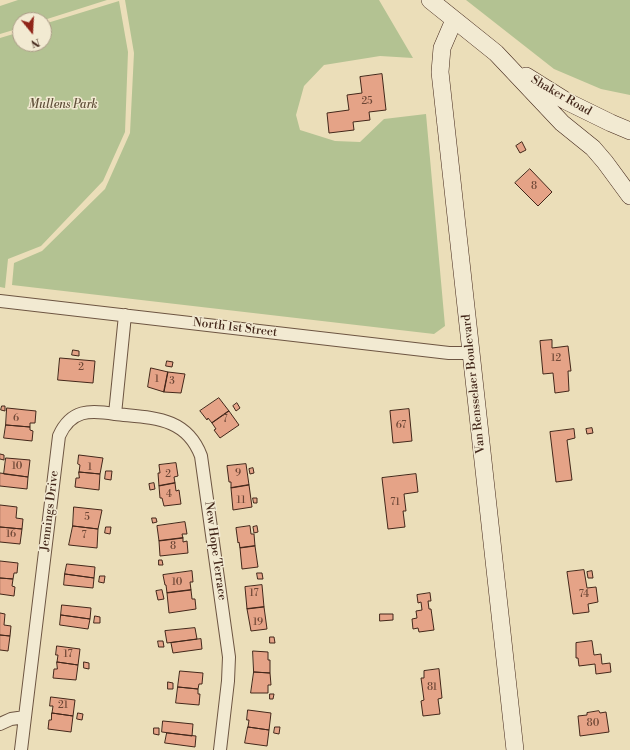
<!DOCTYPE html>
<html>
<head>
<meta charset="utf-8">
<style>
  body { margin:0 }
  #map { position:relative; width:630px; height:750px; overflow:hidden; background:#ebdeb9; font-family:"Libre Bodoni",serif }
  canvas { display:block }
  .north { position:absolute; left:12px; top:12px; width:40px; height:40px; box-sizing:border-box; background:#f2ead2; border:1px solid #ac9c88; border-radius:50%; rotate:162deg; font-size:11px; font-weight:700; line-height:16px; text-align:center; color:#43271a }
  .north::after { content:''; display:block; margin:auto; width:14px; height:18px; background:#8f2418; clip-path:polygon(50% 0,100% 100%,50% 72%,0 100%) }
</style>
</head>
<body>
<div id="map">
<canvas width="630" height="750"></canvas>
<div class="north">N</div>
</div>
<script>
const ctx = document.querySelector('canvas').getContext('2d');
ctx.lineJoin = 'round';
function paint(path, color) { ctx.fillStyle = color; ctx.fill(path, 'evenodd'); }
function strokePath(path, color, width, dash) { ctx.strokeStyle = color; ctx.lineWidth = width; ctx.lineCap = dash ? 'butt' : 'round'; ctx.setLineDash(dash || []); ctx.stroke(path); }
function label(font, color, halo, rows, align = 'center') {
  ctx.font = font + ' "Libre Bodoni",serif'; ctx.lineWidth = 3; ctx.setLineDash([]); ctx.textBaseline = 'middle'; ctx.strokeStyle = halo; ctx.fillStyle = color; for (const [text, x, y, turn = 0] of rows) {
    ctx.save(); ctx.translate(x, y); ctx.rotate((+turn || 0) * Math.PI / 180); ctx.textAlign = isNaN(turn) ? turn : align; if (halo) ctx.strokeText(text, 0, 0); ctx.fillText(text, 0, 0); ctx.restore();
  }
}
paint(new Path2D(`
  M18,0H107L44,20H20V28L0,34V6Z
  M125,0H379L413,58L380,56L324,65L304,86L296,115L300,130L335,141L360,142L384,119L426,114L445,326L434,334L12,285L14,263L42,251L105,189L130,133L134,53Z
  M466,0H630V95L601,89L554,69Z
  M119,1L128,52L125,132L103,181L41,246L8,259L5,288L0,287V38L20,32V44H44V24Z`), '#b3c292');
const building = new Path2D(`
  M382,74L386,110L369,112L370,120L353,122L354,130L329,133L327,113L349,110L347,95L362,93L360,77Z
  M522,142L526,150L520,153L516,146Z
  M530,169L552,192L538,206L515,183Z
  M552,340V348L568,346L571,371H568L569,391L555,393L553,373L543,374L540,341Z
  M73,350L79,351V356L72,355Z
  M60,358L95,361L93,383L58,380Z
  M167,361L173,362L172,367L166,366Z
  M151,368L168,372L164,392L148,387Z
  M168,372L185,374L181,393L164,392Z
  M219,398L229,411L212,423L208,418L207,420L200,411Z
  M237,403L240,408L236,411L233,406Z
  M2,406H5V411L1,410Z
  M7,408L36,411L35,423H30V427L6,425Z
  M409,409L412,441L393,443L390,411Z
  M229,411L239,425L220,438L214,430L216,429L212,423Z
  M6,425L30,427V430L33,431L32,441L4,438Z
  M592,428L593,433L587,434L586,429Z
  M574,429L575,438L567,440L572,480L556,482L550,432Z
  M0,454L4,455V460L0,459Z
  M79,455L103,458L100,474L79,472L80,465L78,464Z
  M6,458L30,460L28,477L4,474Z
  M176,463L178,476L174,477L175,483L159,486L158,473H160L159,465Z
  M246,464L249,485L231,488V482H229L227,466Z
  M253,468L254,473L250,474L249,469Z
  M106,471H112L111,480L105,479Z
  M79,472L100,474L99,490L75,487L76,478H79Z
  M0,473L28,477L27,489L0,486Z
  M416,474L418,492L404,494L406,511H403L405,527L388,529L382,478Z
  M154,483L155,489L150,490L149,484Z
  M175,483L176,491L179,490L181,504L164,506L162,498H160L159,486Z
  M249,485L252,507L233,510L231,488Z
  M253,498H257V503H254Z
  M0,505L17,507L16,518L23,519L22,529L0,527Z
  M74,507L102,510L98,529L73,526Z
  M152,518H156L157,522L153,523Z
  M185,522L187,534H182L183,538L159,541L157,526Z
  M73,526L98,529L97,548L69,545Z
  M250,526L251,534H254L255,546L240,548L239,542L238,543L236,528Z
  M257,526L258,532L254,533L253,527Z
  M0,527L22,529L20,544L0,542Z
  M106,527H111L110,534L105,533Z
  M183,538V542L187,541L188,553L160,556L159,541Z
  M255,546L258,567L242,569L240,548Z
  M159,560H162L163,565H159Z
  M0,561L18,563L17,573H14L13,579L0,578Z
  M67,564L95,567L94,578L65,574Z
  M584,570L587,588L596,587L598,602L588,604L589,612L573,614L567,572Z
  M192,571L193,582H190L191,590L167,593L166,585H165L163,575Z
  M592,571L593,578H588L587,572Z
  M257,573H262L263,579H258Z
  M65,574L94,578L93,588L64,585Z
  M100,576H105L104,583L99,582Z
  M0,578L13,579L12,586L15,587L14,596L0,594Z
  M262,585L264,607L247,609L245,587Z
  M162,590L164,599L158,600L156,591Z
  M191,590L192,599H195L196,609L169,613L167,593Z
  M430,593L431,601H428L429,609H431L434,630L419,632L418,628L413,629L412,619L417,618L416,611L422,610L421,602L418,603L417,595Z
  M62,605L91,608L90,619L61,615Z
  M264,607L267,629L251,631L247,609Z
  M0,613L5,614L4,625L11,626L10,636L0,635Z
  M380,614H393V620L380,621Z
  M61,615L90,619L88,629L60,625Z
  M95,616L100,617V623H94Z
  M195,628L197,639L167,643L165,631Z
  M0,635L10,636L8,651L0,650Z
  M270,637H274L275,643H270Z
  M201,639L202,649L173,653L171,643Z
  M158,641H163L164,647H159Z
  M592,641L594,655L601,654L602,664L610,663L611,672L596,674L595,664L579,666L578,658H576V643Z
  M57,646L80,649L78,665L57,662L58,655H56Z
  M253,651L268,652V660H270V673L254,672Z
  M57,662L78,665L76,680L53,678L54,669H57Z
  M84,662L89,663V669L84,668Z
  M439,669L442,698L438,699L440,714L423,716L421,701L424,700L421,678H424V671Z
  M180,671L203,673L202,684H199L198,689L178,687Z
  M254,672L270,673L271,685H268V693H251Z
  M168,682L173,683V689H168Z
  M178,687L198,689V694H200L199,705L176,703Z
  M270,694H274L273,699H270Z
  M51,697L75,700L73,716L52,713L53,706H50Z
  M248,710L271,713L269,730L248,727L249,720H247Z
  M599,711L600,713L606,712L609,732L580,736L578,716L587,715V713Z
  M52,713L73,716L71,732L48,729L49,720H51Z
  M78,713L83,714L82,720L77,719Z
  M163,721L193,724L192,736L162,732Z
  M248,727L269,730L267,746L245,743Z
  M275,727H280L279,734L274,733Z
  M154,728H159V735L154,734Z
  M167,733L196,736L195,747L165,743Z`);
paint(building, '#e5a387');
strokePath(building, '#43271a', 1);
const street = new Path2D(`
  M0,301L449,353H471
  M115,414C151,418 186,416 201,456L229,657L228,681L220,750
  M0,724L11,719L25,717
  M21,750L59,436C71,409 90,410 115,414L125,315`);
const secondary = new Path2D(`
  M430,0L496,53L562,123L593,148L605,162L630,196
  M454,20L442,48L440,72L515,750
  M526,76L566,101L611,123L630,131`);
strokePath(street, '#6d5542', 14);
strokePath(secondary, '#43271a', 18);
strokePath(street, '#f2ead2', 12);
strokePath(secondary, '#f2ead2', 17);
label('10px', '#6c4635', null, [
  ["25",367,102],
  ["8",534,187],
  ["12",556,359],
  ["2",81,368],
  ["1",157,380],
  ["3",172,382],
  ["6",16,419],
  ["7",225,420],
  ["67",401,426],
  ["10",17,467],
  ["1",90,468],
  ["9",238,474],
  ["2",168,475],
  ["4",169,495],
  ["11",241,501],
  ["71",395,503],
  ["5",87,518],
  ["16",11,535],
  ["7",84,536],
  ["8",173,547],
  ["10",177,583],
  ["17",254,594],
  ["74",584,595],
  ["19",258,623],
  ["17",68,655],
  ["81",432,688],
  ["21",63,706],
  ["80",593,724]
]);
label('12px', '#43271a', '#f2ead2', [
  ["Shaker Road",561,96,30],
  ["North 1st Street",235,328,7],
  ["Van Rensselaer Boulevard",474,384,-96],
  ["Jennings Drive",50,511,-83],
  ["New Hope Terrace",215,551,82]
]);
label('italic 12px', '#5f4e38', '#f2ead2', [
  ["Mullens Park",63,105]
]);
</script>
</body>
</html>
